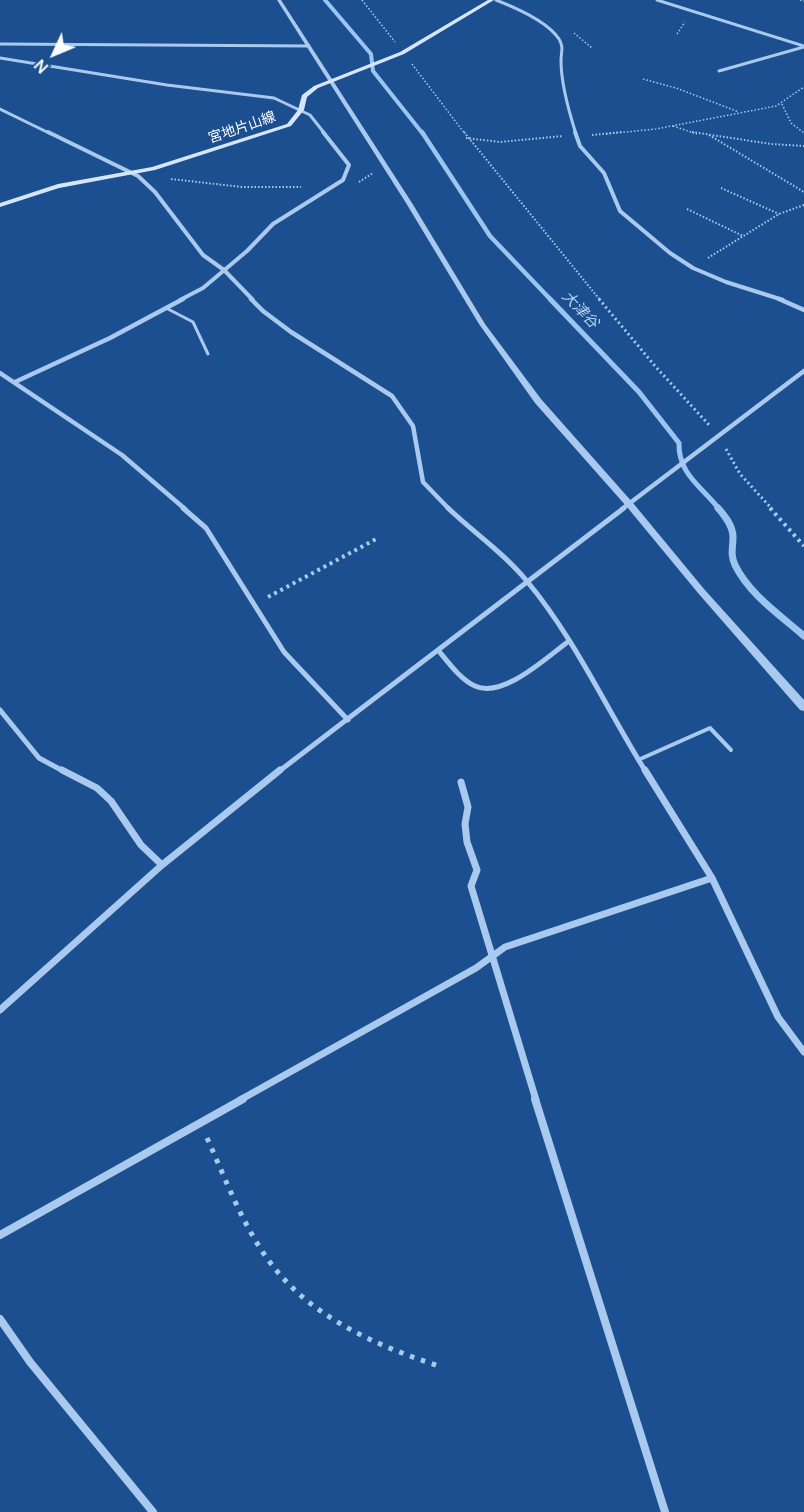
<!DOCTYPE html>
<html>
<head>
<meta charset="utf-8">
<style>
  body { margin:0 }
  #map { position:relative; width:804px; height:1512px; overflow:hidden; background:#1b4f8f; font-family:Manrope,sans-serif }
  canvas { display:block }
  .north { position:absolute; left:24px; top:24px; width:60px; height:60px; -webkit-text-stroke:4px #1b4f8f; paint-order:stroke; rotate:226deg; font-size:16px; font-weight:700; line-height:24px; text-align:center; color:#fff }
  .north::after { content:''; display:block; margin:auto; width:21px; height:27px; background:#fff; clip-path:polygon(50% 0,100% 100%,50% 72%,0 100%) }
</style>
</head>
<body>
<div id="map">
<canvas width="804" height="1512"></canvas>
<div class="north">N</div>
</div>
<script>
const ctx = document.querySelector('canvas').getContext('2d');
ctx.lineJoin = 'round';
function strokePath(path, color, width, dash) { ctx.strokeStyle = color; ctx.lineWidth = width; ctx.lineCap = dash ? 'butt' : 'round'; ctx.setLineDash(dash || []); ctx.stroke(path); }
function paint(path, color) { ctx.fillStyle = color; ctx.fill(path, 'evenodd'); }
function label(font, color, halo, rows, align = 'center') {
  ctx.font = font + ' Manrope,"Noto Sans JP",sans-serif'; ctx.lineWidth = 5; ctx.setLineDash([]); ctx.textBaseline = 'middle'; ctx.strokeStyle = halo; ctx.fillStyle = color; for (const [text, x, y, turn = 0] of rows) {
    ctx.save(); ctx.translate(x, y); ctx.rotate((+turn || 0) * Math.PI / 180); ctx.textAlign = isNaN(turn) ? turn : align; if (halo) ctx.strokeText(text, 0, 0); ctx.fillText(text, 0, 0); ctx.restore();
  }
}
strokePath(new Path2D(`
  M325,0L371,54L373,71L423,134`), '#9cc4f0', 4);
strokePath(new Path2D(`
  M422,132L490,236L551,300`), '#9cc4f0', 4.5);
strokePath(new Path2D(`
  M550,299L639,392L679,443C678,474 702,487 719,509`), '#9cc4f0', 5);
strokePath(new Path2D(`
  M718,508C725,516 733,526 733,537C733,548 730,554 735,565C749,594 780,615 804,636`), '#9cc4f0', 7);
strokePath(new Path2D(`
  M362,0L395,42
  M800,0L804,1
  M574,33L592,48
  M677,34L685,22
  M412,64L465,134
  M643,79L676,88L739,112
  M782,104L791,123L804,133
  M673,126L697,134
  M606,134L656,129L776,106L804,87`), '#a9c9ee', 1.5, [1.5, 2]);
strokePath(new Path2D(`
  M464,132L600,300
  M692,132L771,144L804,146
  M592,135L622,132
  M709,135L804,192
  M466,138L500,142L563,136
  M171,179L242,187H301
  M359,182L373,173
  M721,188L779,214
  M687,209L743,236
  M708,258L779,214L804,205`), '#a9c9ee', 2, [1.5, 2]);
strokePath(new Path2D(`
  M599,299L655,366L710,426
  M726,449L740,474L772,509`), '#a9c9ee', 3, [2, 3]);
strokePath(new Path2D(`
  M770,508L804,546
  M268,597L378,538`), '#a9c9ee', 4, [3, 4]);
strokePath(new Path2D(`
  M207,1138C226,1180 242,1224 269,1261C311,1318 377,1346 442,1367`), '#a9c9ee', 5, [4.5, 7]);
strokePath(new Path2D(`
  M166,308L193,322L208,354`), '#a9c9ee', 3);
strokePath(new Path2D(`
  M638,760L710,728L731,750`), '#a9c9ee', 4);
strokePath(new Path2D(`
  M496,0C514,7 548,22 559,39C564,47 561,52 561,61C561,84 569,112 576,134
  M657,0L804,46
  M0,44L309,46
  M0,58L167,85L274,98L310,115L325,134
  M719,71L804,47
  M0,109L51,134`), '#a9c9ee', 3);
strokePath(new Path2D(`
  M48,132L138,176L155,192L203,255L224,270L253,300
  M575,132L580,146L604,173L620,211L670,253L693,268L726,282L783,300
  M180,300L203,288L247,251L273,224L343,180L349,165L323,132`), '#a9c9ee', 4);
strokePath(new Path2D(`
  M251,299L263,311L291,332L392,396L413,426L423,482L449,509
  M779,299L804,310
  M0,373L122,455L185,509
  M15,382L110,338L183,299
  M622,509L804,371`), '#a9c9ee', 4.5);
strokePath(new Path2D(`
  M183,508L206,528L284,652L348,720
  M448,508C474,533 503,552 526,580C574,637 606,708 646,772
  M438,650C448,662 460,679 475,686C503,699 547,657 569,641
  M0,710L39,758L65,772
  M278,772L624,508`), '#a9c9ee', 5);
strokePath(new Path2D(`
  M62,770L97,788L111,801L141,845L162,865
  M645,770L712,878L778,1017L804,1052
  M461,782L468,807L465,824L467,842L477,870L471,886L536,1100
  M0,1010L162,865L280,770
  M240,1100L476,968L505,947L712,878`), '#a9c9ee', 7);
strokePath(new Path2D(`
  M535,1099L665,1512
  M0,1235L243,1099
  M0,1319L30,1362L153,1512`), '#a9c9ee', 8);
paint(new Path2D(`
  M277,0H281L412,203L485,324L541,399L633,503L704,589L804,700V711L800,710L698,593L627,507L535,403L479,324L406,203Z`), '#a9c9ee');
paint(new Path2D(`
  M488,0H494L404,54L318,88L307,97L304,110L291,126L155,170L59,188L0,207V203L58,184L152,167L287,124L298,110L302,95L314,86L400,52Z`), '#d6e6fa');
label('14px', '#fff', '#1b4f8f', [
  ["宮地片山線",242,128,-19]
]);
label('italic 15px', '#b5d3f5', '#1b4f8f', [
  ["大津谷",580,310,46]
]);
</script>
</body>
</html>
